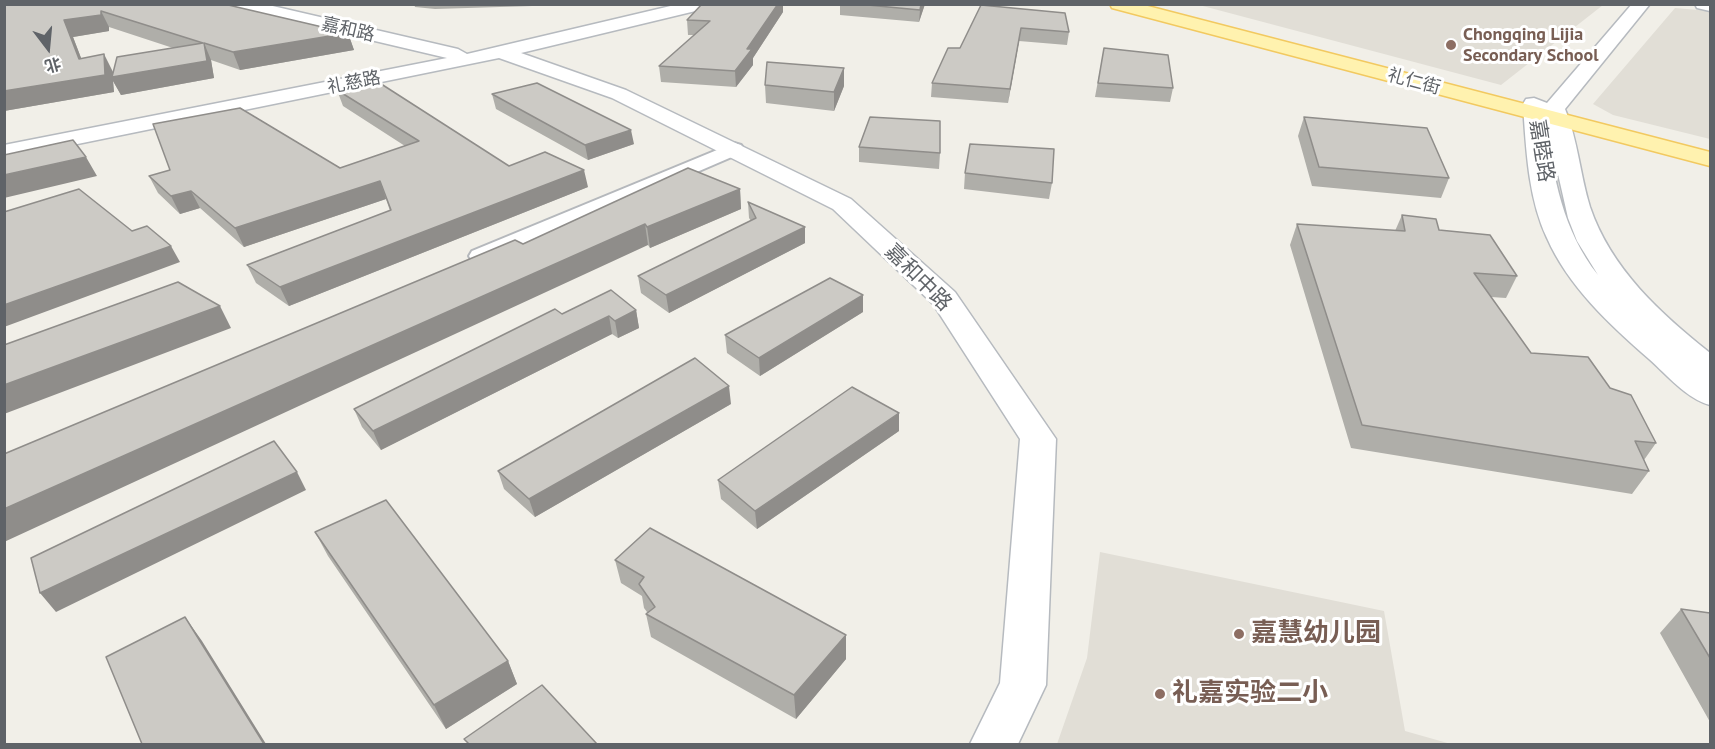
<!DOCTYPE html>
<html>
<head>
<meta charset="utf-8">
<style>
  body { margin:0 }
  #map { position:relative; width:1715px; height:749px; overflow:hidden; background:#f1efe8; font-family:"PT Sans","Noto Sans SC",sans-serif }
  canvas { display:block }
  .frame { position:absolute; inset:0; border:6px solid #5f6368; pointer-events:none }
  .north { position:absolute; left:18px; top:18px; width:60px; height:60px; -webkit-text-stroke:4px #fff; paint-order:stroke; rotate:164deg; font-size:16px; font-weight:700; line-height:24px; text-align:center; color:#5f6368 }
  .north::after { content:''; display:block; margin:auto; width:21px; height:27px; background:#5f6368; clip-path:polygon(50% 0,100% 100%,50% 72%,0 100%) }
</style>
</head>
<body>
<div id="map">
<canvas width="1715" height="749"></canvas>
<div class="frame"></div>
<div class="north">北</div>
</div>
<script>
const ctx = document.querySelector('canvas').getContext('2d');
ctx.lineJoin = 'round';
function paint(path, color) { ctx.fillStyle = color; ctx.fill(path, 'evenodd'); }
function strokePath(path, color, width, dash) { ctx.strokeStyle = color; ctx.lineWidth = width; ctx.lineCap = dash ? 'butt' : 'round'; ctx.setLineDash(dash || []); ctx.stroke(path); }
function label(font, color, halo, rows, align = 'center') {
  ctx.font = font + ' "PT Sans","Noto Sans SC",sans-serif'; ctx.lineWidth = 6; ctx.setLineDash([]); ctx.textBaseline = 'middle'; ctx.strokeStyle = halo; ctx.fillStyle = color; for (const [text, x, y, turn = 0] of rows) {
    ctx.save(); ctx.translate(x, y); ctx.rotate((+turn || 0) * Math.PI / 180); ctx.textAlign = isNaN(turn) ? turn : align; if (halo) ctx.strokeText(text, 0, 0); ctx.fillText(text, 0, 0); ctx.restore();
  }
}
paint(new Path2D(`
  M1199,5L1603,4V5L1501,85Z
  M1675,8L1710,11V139L1613,115L1593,104Z
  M1100,552L1384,611L1405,731L1451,744H1057L1087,658Z`), '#e1ded6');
const street = new Path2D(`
  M734,143L741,145L744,149L741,153L490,261L481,263L472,261L469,256L472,251Z`);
const secondary = new Path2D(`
  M231,4H264L458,49L467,54L679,4H710L708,8L521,53L626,90L851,199L955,292L1056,439L1046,685L1018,744H970L1000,683L1020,439L933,304L833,209L612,98L499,58L4,159V145L447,58L239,9Z
  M1632,4H1650L1565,109C1578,140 1580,175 1590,207C1611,269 1661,314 1710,353V405C1687,399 1667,375 1649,359C1610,325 1568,286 1547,238C1528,198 1526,148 1523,104L1526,99L1534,98L1547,103ZM1546,121L1568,218L1577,241L1598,275C1563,231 1553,177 1546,121Z
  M1695,4H1710V11L1697,8Z`);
const primary = new Path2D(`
  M1110,4H1140L1710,152V166L1112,8Z`);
strokePath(street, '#b5b8bc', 4);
strokePath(secondary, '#b6babf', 3);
strokePath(primary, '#f2c960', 3);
paint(street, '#fff');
paint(secondary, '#fff');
paint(primary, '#fff2af');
paint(new Path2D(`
  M4,4H224L348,33L354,50L240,70L211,60L214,78L121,95L113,81L114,92L4,111ZM109,27L173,48L113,73V72L81,58L73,37L109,31Z
  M414,4H597L435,9L415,7Z
  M840,4H925L919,22L840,15Z
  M981,5L1069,32L1067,45L1019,41L1008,103L931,97L932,83L960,48Z
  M783,12L753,58V65L736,87L661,82L659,66L694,35H688L687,20Z
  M1104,48L1173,88L1170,102L1095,97Z
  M844,68V86L834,111L766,103L765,85Z
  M347,85L509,166L588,187L289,306L256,283L247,265L390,211L386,199L244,247L200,208L180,214L158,193L149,176L340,168L405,146L343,106L337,90L348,88Z
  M492,94L634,144L588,160L496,109Z
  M1304,117L1449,178L1441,198L1312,186L1298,136Z
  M859,147L940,153L939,169L859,162Z
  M965,173L1052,183L1049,199L964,189Z
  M740,189L741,209L650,248L648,245L523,244Z
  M748,202L805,227V243L669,313L641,293L638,276L751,221L749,218Z
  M1402,215L1439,230L1517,276L1506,298L1491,297L1531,353L1610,388L1656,443L1644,460L1649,471L1632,494L1351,448L1290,245L1297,224L1395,231Z
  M636,310L639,328L618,338L612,334L381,450L362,427L354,409L562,314Z
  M863,312L760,376L727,353L725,335Z
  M731,404L535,517L504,489L498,471Z
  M899,431L757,529L721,499L718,480Z
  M315,532L508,661L517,684L446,729L328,556Z
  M615,560L846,635V659L796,719L651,637L646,614L647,612L644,608L642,596L621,583Z
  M1681,609L1710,613V722L1660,633Z`), '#afaea9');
paint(new Path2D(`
  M778,4H783V12L753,58V65L736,87L735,71L747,49Z
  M921,4H925L919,22L920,10Z
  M101,11L109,27V31L73,37L88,76L79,59L64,20Z
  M1021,28L1019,41L1008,103L1010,89Z
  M348,33L354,50L240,70L233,52Z
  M204,43L211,60L214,78L121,95L113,81L114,92L4,111V91L104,54L113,72V77Z
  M844,68V86L834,111V92Z
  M631,130L634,144L588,160L585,145Z
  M86,157L97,176L4,198V175Z
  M584,170L588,187L289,306L280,287Z
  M380,181L386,199L244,247L235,228Z
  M740,189L741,209L650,248L647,227Z
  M191,191L200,208L180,214L171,196Z
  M645,224L648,245L4,542V509Z
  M805,227V243L669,313L666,295Z
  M171,246L180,262L4,327V305Z
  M863,295V312L760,376L759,358Z
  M220,306L231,328L4,414V385Z
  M636,310L639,328L618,338L615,321Z
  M609,316L612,334L381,450L373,431Z
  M729,386L731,404L535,517L529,499Z
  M899,413V431L757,529L755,511Z
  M297,472L306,490L56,612L40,593Z
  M185,617L202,641L266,744H264Z
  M846,635V659L796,719L794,695Z
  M508,661L517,684L446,729L434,705Z`), '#8f8d8a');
const building = new Path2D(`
  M4,4H224L348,33L233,52L204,43L207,61L112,77L117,57L203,43L101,11V15L64,20L79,59L104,54L105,75L4,91Z
  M702,4H778L747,49H752L735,71L659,66L710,21L687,20Z
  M857,4H921L920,10Z
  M981,5L1065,13L1069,32L1021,28L1010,89L932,83L948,48H960Z
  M1104,48L1168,55L1173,88L1098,83Z
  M767,62L844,68L834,92L765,85Z
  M375,80L509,166L545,152L584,170L280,287L247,265L391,210L380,181L235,228L191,191L171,196L149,176L170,170L153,124L240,108L340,168L419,141L337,90L350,88L347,85Z
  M537,83L631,130L585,145L492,94Z
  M870,117L940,121V153L859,147Z
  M1304,117L1427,128L1449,178L1319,167Z
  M73,140L86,157L4,175V155Z
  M970,144L1054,149L1052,183L965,173Z
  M688,168L740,189L647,227L645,224L4,509V454L515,240L523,244Z
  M79,189L132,231L147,226L171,246L4,305V212Z
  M748,202L805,227L666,295L638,276L756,218Z
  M1402,215L1436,219L1439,230L1490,235L1517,276L1474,273L1531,353L1588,357L1610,388L1631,395L1656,443L1635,441L1649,471L1362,425L1297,224L1405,231Z
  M830,278L863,295L759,358L725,335Z
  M178,282L220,306L4,385V345Z
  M611,290L636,310L615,321L609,316L373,431L354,409L555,309L562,314Z
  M695,358L729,386L529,499L498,471Z
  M852,387L899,413L755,511L718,480Z
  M274,441L297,472L40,593L31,558Z
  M386,500L508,661L434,705L315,532Z
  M650,528L846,635L794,695L646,614L655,607L639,584L644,577L615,560Z
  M1681,609L1710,613V658Z
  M185,617L264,744H142L106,657Z
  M542,685L597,744H469L464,739Z`);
paint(building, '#cccac5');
strokePath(building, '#8f8d8a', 1.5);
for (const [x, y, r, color] of [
  [1451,45,6,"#8d6e63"],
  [1239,634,6,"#8d6e63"],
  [1160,694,6,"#8d6e63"]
]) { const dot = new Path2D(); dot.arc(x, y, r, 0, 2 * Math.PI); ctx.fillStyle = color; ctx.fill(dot); strokePath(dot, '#fff', 2); }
label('18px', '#5f6368', '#fff', [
  ["嘉和路",348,30,13],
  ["礼仁街",1414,82,15],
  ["礼慈路",354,83,-11]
]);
label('bold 18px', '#785e54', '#fff', [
  ["Chongqing Lijia",1463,35],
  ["Secondary School",1463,56]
], 'left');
label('21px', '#5f6368', '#fff', [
  ["嘉睦路",1541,151,81],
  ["嘉和中路",918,278,45]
]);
label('bold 26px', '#785e54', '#fff', [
  ["嘉慧幼儿园",1251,634],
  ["礼嘉实验二小",1172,694]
], 'left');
</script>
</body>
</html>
